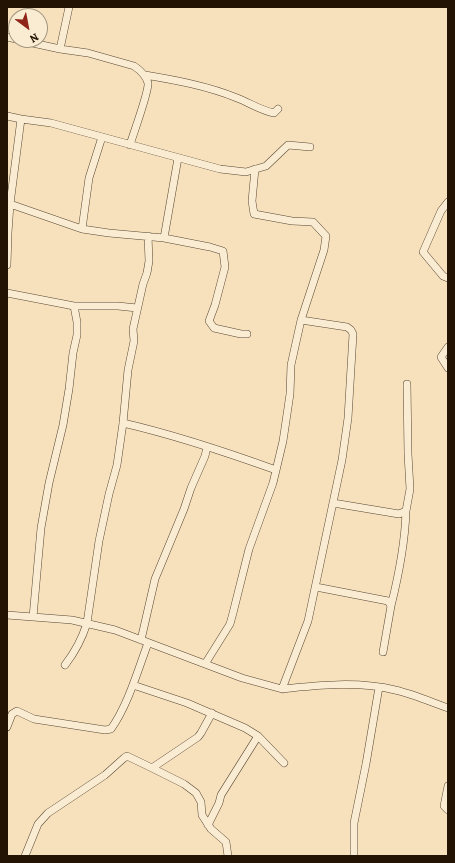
<!DOCTYPE html>
<html>
<head>
<meta charset="utf-8">
<style>
  body { margin:0 }
  #map { position:relative; width:455px; height:863px; overflow:hidden; background:#f7e1bc; font-family:Alegreya,serif }
  canvas { display:block }
  .frame { position:absolute; inset:0; border:8px solid #231303; pointer-events:none }
  .north { position:absolute; left:8px; top:8px; width:40px; height:40px; box-sizing:border-box; background:#faecd3; border:1px solid #a49580; border-radius:50%; rotate:148deg; font-size:11px; font-weight:700; line-height:16px; text-align:center; color:#231303 }
  .north::after { content:''; display:block; margin:auto; width:14px; height:18px; background:#8f2418; clip-path:polygon(50% 0,100% 100%,50% 72%,0 100%) }
</style>
</head>
<body>
<div id="map">
<canvas width="455" height="863"></canvas>
<div class="frame"></div>
<div class="north">N</div>
</div>
<script>
const ctx = document.querySelector('canvas').getContext('2d');
ctx.lineJoin = 'round';
function strokePath(path, color, width, dash) { ctx.strokeStyle = color; ctx.lineWidth = width; ctx.lineCap = dash ? 'butt' : 'round'; ctx.setLineDash(dash || []); ctx.stroke(path); }
const minor = new Path2D(`
  M7,37L16,39
  M19,40L60,49L88,53L134,66C140,70 146,75 148,83C149,92 133,134 130,145
  M60,49L69,7
  M145,75C175,80 208,86 237,98C250,103 260,110 274,113L278,109
  M7,116L21,119L51,123L220,169L246,172L266,166L288,145L310,147
  M448,202L441,211L423,252L443,276L448,278
  M10,204L82,229L109,233L164,238L210,247L223,251L225,267L215,305L209,321L214,328L241,334H247
  M82,229L89,178L102,137
  M164,238L178,158
  M7,265L8,233L10,204L21,119
  M7,293L74,306H118L137,308
  M448,347L441,357L448,368
  M123,423C175,435 226,452 276,470
  M333,503L399,514L406,511L410,489L408,454L407,384
  M316,587L388,601L391,606L383,652
  M391,606C399,574 405,543 406,511
  M7,615L72,620L115,630L242,678L282,689C319,685 359,681 395,690C413,694 431,702 448,708
  M33,617L41,528L49,483L63,425L69,389L73,353L77,335V322L74,306
  M141,640L155,579L184,509L191,488L205,456L207,447
  M205,664L230,624L233,613L249,549L273,483L283,441L290,394L291,365L301,320L324,250L326,236L313,222L292,221L254,214L252,201L255,169
  M65,665C75,652 82,639 87,623L99,541L109,494L117,465L123,423L128,370L134,341L133,329L143,284L147,273L149,261L148,236
  M133,685L187,703L245,728L258,736L284,763
  M282,689L308,621L342,460L348,418L353,334L351,330L347,327L301,320
  M7,727L12,714L17,711L34,719L105,730L111,729C128,705 138,670 148,643
  M152,768L184,784L196,793L201,802L202,815L211,829L226,842L228,856
  M448,786L444,806L448,810
  M208,825L219,803L221,795L258,736
  M25,856L38,824L48,813L105,775L124,758L127,756L152,768L198,737L201,733L212,713
  M354,856V823L366,764L379,687`);
strokePath(minor, '#584631', 8);
strokePath(minor, '#faecd3', 7);
</script>
</body>
</html>
